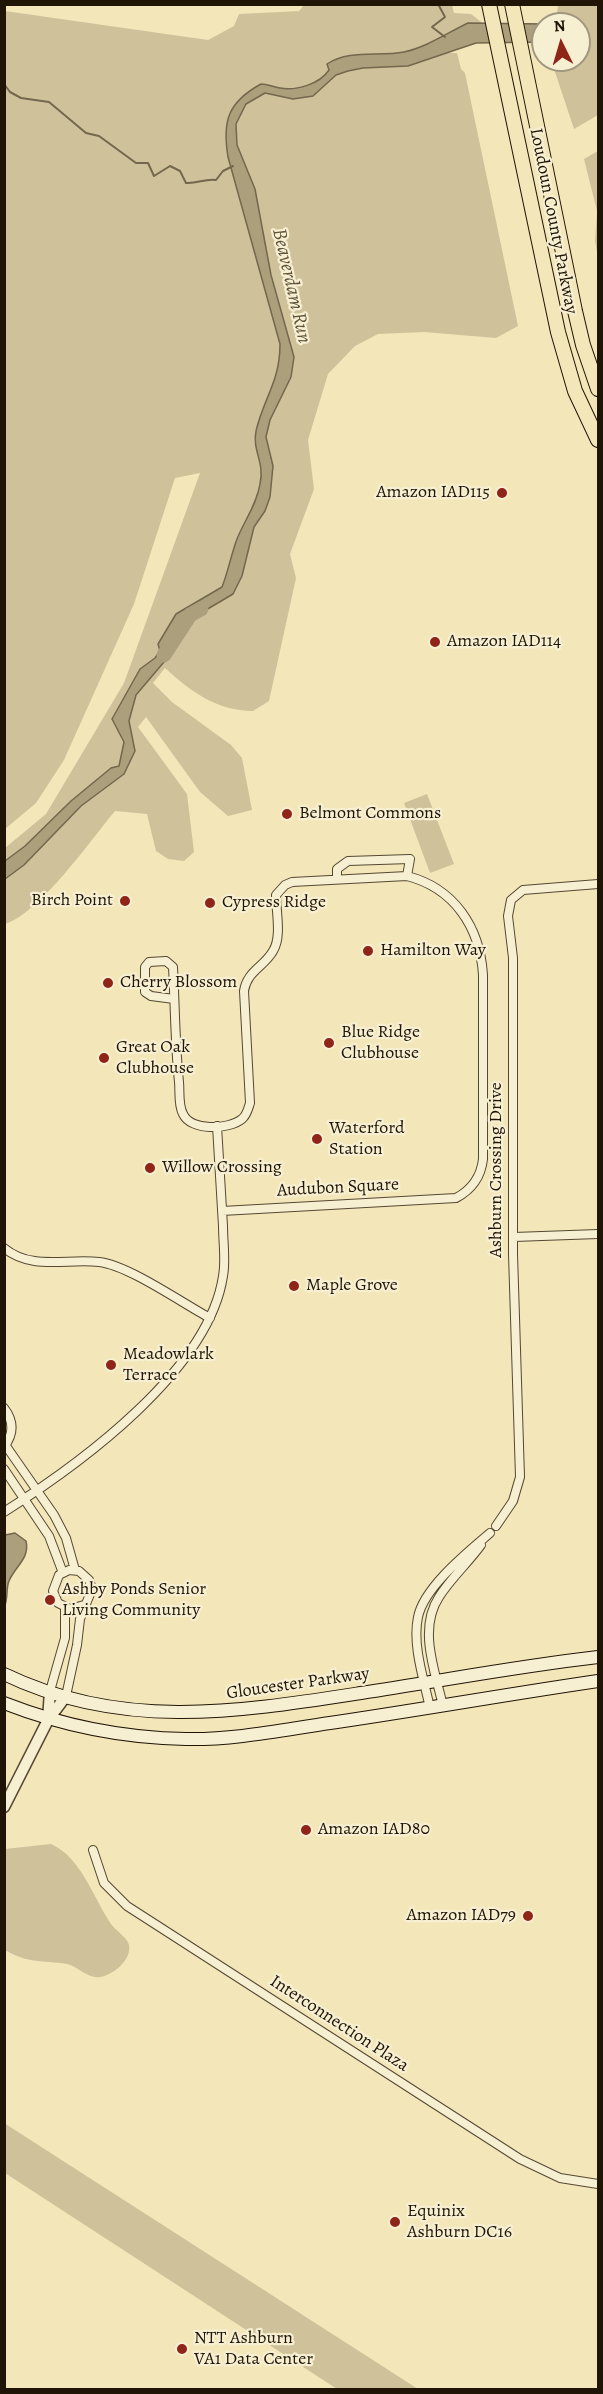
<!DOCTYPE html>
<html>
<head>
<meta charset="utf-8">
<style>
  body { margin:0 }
  #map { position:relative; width:603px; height:2394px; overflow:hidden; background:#f3e6b9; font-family:Alegreya,serif }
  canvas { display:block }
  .frame { position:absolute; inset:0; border:6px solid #201406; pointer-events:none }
  .north { position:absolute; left:531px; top:12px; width:60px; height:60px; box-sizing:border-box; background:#f7efd2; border:2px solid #a19780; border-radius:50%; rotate:355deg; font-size:16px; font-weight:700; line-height:24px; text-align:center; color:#201406 }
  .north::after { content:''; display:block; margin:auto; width:21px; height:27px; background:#8f2418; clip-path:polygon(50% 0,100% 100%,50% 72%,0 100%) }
</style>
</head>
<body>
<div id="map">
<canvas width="603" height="2394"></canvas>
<div class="frame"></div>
<div class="north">N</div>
</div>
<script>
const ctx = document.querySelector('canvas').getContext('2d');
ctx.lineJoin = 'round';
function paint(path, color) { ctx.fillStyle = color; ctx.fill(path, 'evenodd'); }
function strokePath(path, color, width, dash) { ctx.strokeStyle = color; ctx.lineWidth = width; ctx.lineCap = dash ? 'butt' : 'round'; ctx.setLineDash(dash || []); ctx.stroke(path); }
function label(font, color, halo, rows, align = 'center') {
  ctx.font = font + ' Alegreya,serif'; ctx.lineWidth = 4.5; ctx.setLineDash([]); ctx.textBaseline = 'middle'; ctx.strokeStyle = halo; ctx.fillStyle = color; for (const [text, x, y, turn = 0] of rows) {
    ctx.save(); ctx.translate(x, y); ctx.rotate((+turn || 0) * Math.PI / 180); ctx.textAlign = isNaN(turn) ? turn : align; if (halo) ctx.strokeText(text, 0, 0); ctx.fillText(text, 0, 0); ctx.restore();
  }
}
paint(new Path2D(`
  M304,5H452L454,13L471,14L485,25L468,23L444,35L443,53H457L461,69L465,73L518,326L496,338L424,332L378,334L355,346L328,374L308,440L314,489L290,554L296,578L269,701L253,711C217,711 190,691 165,668L153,683L172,702L231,745L242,758L252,810L228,816L200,792L146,717L138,727L187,794L194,852L184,861L168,859L156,851L147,814L115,811C90,841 40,913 5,924V848L46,814L124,683L200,473L175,478L134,604L64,760L36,803L5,829V11L208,40L234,26L239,14L299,11Z
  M558,5H598V115L574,129L551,60H579V24H556Z
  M598,151V257L595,241L597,211L584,159Z
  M427,794L454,864L430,873L404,803Z
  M51,1844C81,1857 94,1899 111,1924C116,1931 127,1937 129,1945C132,1960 113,1975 100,1977C88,1979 79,1967 67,1964C42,1960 29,1964 5,1950V1849Z
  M4,2123L418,2389H337L5,2173Z`), '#cfc29b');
const water = new Path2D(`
  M468,23L546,24H543V42L476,43L408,66L363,68L348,71L336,75L313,96L293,99L265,93L246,104L236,124L237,145L255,189L271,275L294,357L291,377L270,420L266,437L273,466L270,497L265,511L254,527L242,576L233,594L184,623L164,662L136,695L129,721L135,751L124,774L81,806L24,865L5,879V861L25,846L71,801L111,768L119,766L124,742L112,719L140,669L155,658L160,651L158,644L176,614L222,587C228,572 231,555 237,539C244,521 257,504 260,484C265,462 252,451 256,431C264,397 280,382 280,344L228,157C222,121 228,102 261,84C268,84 273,87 280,88C296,91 320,84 329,70L327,64C349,49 379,57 404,52C427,47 447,33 468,23Z
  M15,1533L26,1541C30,1559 15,1566 9,1581C6,1588 8,1597 5,1605V1535Z`);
paint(water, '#ab9f7c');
strokePath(water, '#73674d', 1.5);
strokePath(new Path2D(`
  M438,4L445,17L432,27L445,37
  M4,84L10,92L21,98L49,102L86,133L99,136L136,163H148L154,176L170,166L180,171L186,183C197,184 206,178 216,180L223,171L233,166`), '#73674d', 2);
strokePath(new Path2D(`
  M164,655L190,615L201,609`), '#ab9f7c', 15);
const minor = new Path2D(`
  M174,999L151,996L145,992V967L149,962L166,961L173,967C175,1005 175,1044 179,1082C180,1092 178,1105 183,1114C191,1131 228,1130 242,1119C247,1115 248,1109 250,1103L244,991C247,971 264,967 273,951C282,937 276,912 276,895L285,885L292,882L407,876L410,859L348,861L337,869V879
  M222,1211L456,1198C471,1190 481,1177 483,1159V975C480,927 454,888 407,876
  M514,1237L598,1234
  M4,1248C32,1271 67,1258 99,1262C128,1265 182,1303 210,1318
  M4,1408C14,1421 14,1434 4,1447
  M6,1446L54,1515L66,1538L75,1570
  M4,1469L49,1536L63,1573
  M4,1512C80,1464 209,1370 223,1276C226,1260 223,1243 223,1226C221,1193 219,1159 217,1126
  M496,1526L513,1501L520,1477L513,1254V958L508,916L511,900L523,890L598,884
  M50,1691L65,1638V1607
  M66,1696L77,1645L80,1619L92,1589L89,1580L79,1571L69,1570L59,1575L53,1591L58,1603L70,1609L84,1605
  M443,1706C435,1671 418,1629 439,1597C451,1578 468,1563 481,1545
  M430,1708C424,1680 412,1645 418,1617C424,1587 468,1552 490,1533
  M93,1850L104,1883L127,1906L520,2159L560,2178L598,2184`);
const tertiary = new Path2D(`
  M48,1720L50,1691
  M4,1807L48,1720L66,1696`);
const secondary = new Path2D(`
  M4,1674C122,1731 238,1712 361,1693C440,1681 519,1666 598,1657
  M4,1703C63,1726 123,1738 186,1739C234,1740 282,1730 330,1723C419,1710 509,1694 598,1681`);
const primary = new Path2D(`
  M489,4L558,332L575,391L598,440
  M512,4L575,311L583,345L598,389`);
strokePath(minor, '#554833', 10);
strokePath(tertiary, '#554833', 13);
strokePath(secondary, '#201406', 14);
strokePath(primary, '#201406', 16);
strokePath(minor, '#f7efd2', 8);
strokePath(tertiary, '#f7efd2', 10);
strokePath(secondary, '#f7efd2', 12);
strokePath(primary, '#f3e6b9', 14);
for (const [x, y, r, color] of [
  [502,493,6,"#8f2418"],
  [435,642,6,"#8f2418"],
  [287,814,6,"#8f2418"],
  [125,901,6,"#8f2418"],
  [210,903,6,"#8f2418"],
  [368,951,6,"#8f2418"],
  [108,983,6,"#8f2418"],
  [329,1043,6,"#8f2418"],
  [104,1058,6,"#8f2418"],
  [317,1139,6,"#8f2418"],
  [150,1168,6,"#8f2418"],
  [294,1286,6,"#8f2418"],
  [111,1365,6,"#8f2418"],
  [50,1600,6,"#8f2418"],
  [306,1830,6,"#8f2418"],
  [528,1916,6,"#8f2418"],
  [395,2222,6,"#8f2418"],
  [182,2349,6,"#8f2418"]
]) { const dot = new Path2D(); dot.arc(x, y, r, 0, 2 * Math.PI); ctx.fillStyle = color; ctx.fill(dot); strokePath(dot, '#f7efd2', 2); }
label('18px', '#201406', '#f7efd2', [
  ["Loudoun County Parkway",553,221,79],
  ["Ashburn Crossing Drive",497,1170,-90],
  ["Audubon Square",338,1188,-3],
  ["Gloucester Parkway",298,1684,-8],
  ["Interconnection Plaza",339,2024,33]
]);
label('18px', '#201406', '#f7efd2', [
  ["Amazon IAD115",490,493,"right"],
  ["Amazon IAD114",447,642],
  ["Belmont Commons",299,814],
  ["Birch Point",113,901,"right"],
  ["Cypress Ridge",222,903],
  ["Hamilton Way",380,951],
  ["Cherry Blossom",120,983],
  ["Blue Ridge",341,1033],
  ["Clubhouse",341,1054],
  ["Great Oak",116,1048],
  ["Clubhouse",116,1069],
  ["Waterford",329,1129],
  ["Station",329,1150],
  ["Willow Crossing",162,1168],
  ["Maple Grove",306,1286],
  ["Meadowlark",123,1355],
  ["Terrace",123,1376],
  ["Ashby Ponds Senior",62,1590],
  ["Living Community",62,1611],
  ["Amazon IAD80",318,1830],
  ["Amazon IAD79",516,1916,"right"],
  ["Equinix",407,2212],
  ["Ashburn DC16",407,2233],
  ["NTT Ashburn",194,2339],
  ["VA1 Data Center",194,2360]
], 'left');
label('italic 20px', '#5f533b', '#f7efd2', [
  ["Beaverdam Run",291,286,77]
]);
</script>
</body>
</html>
